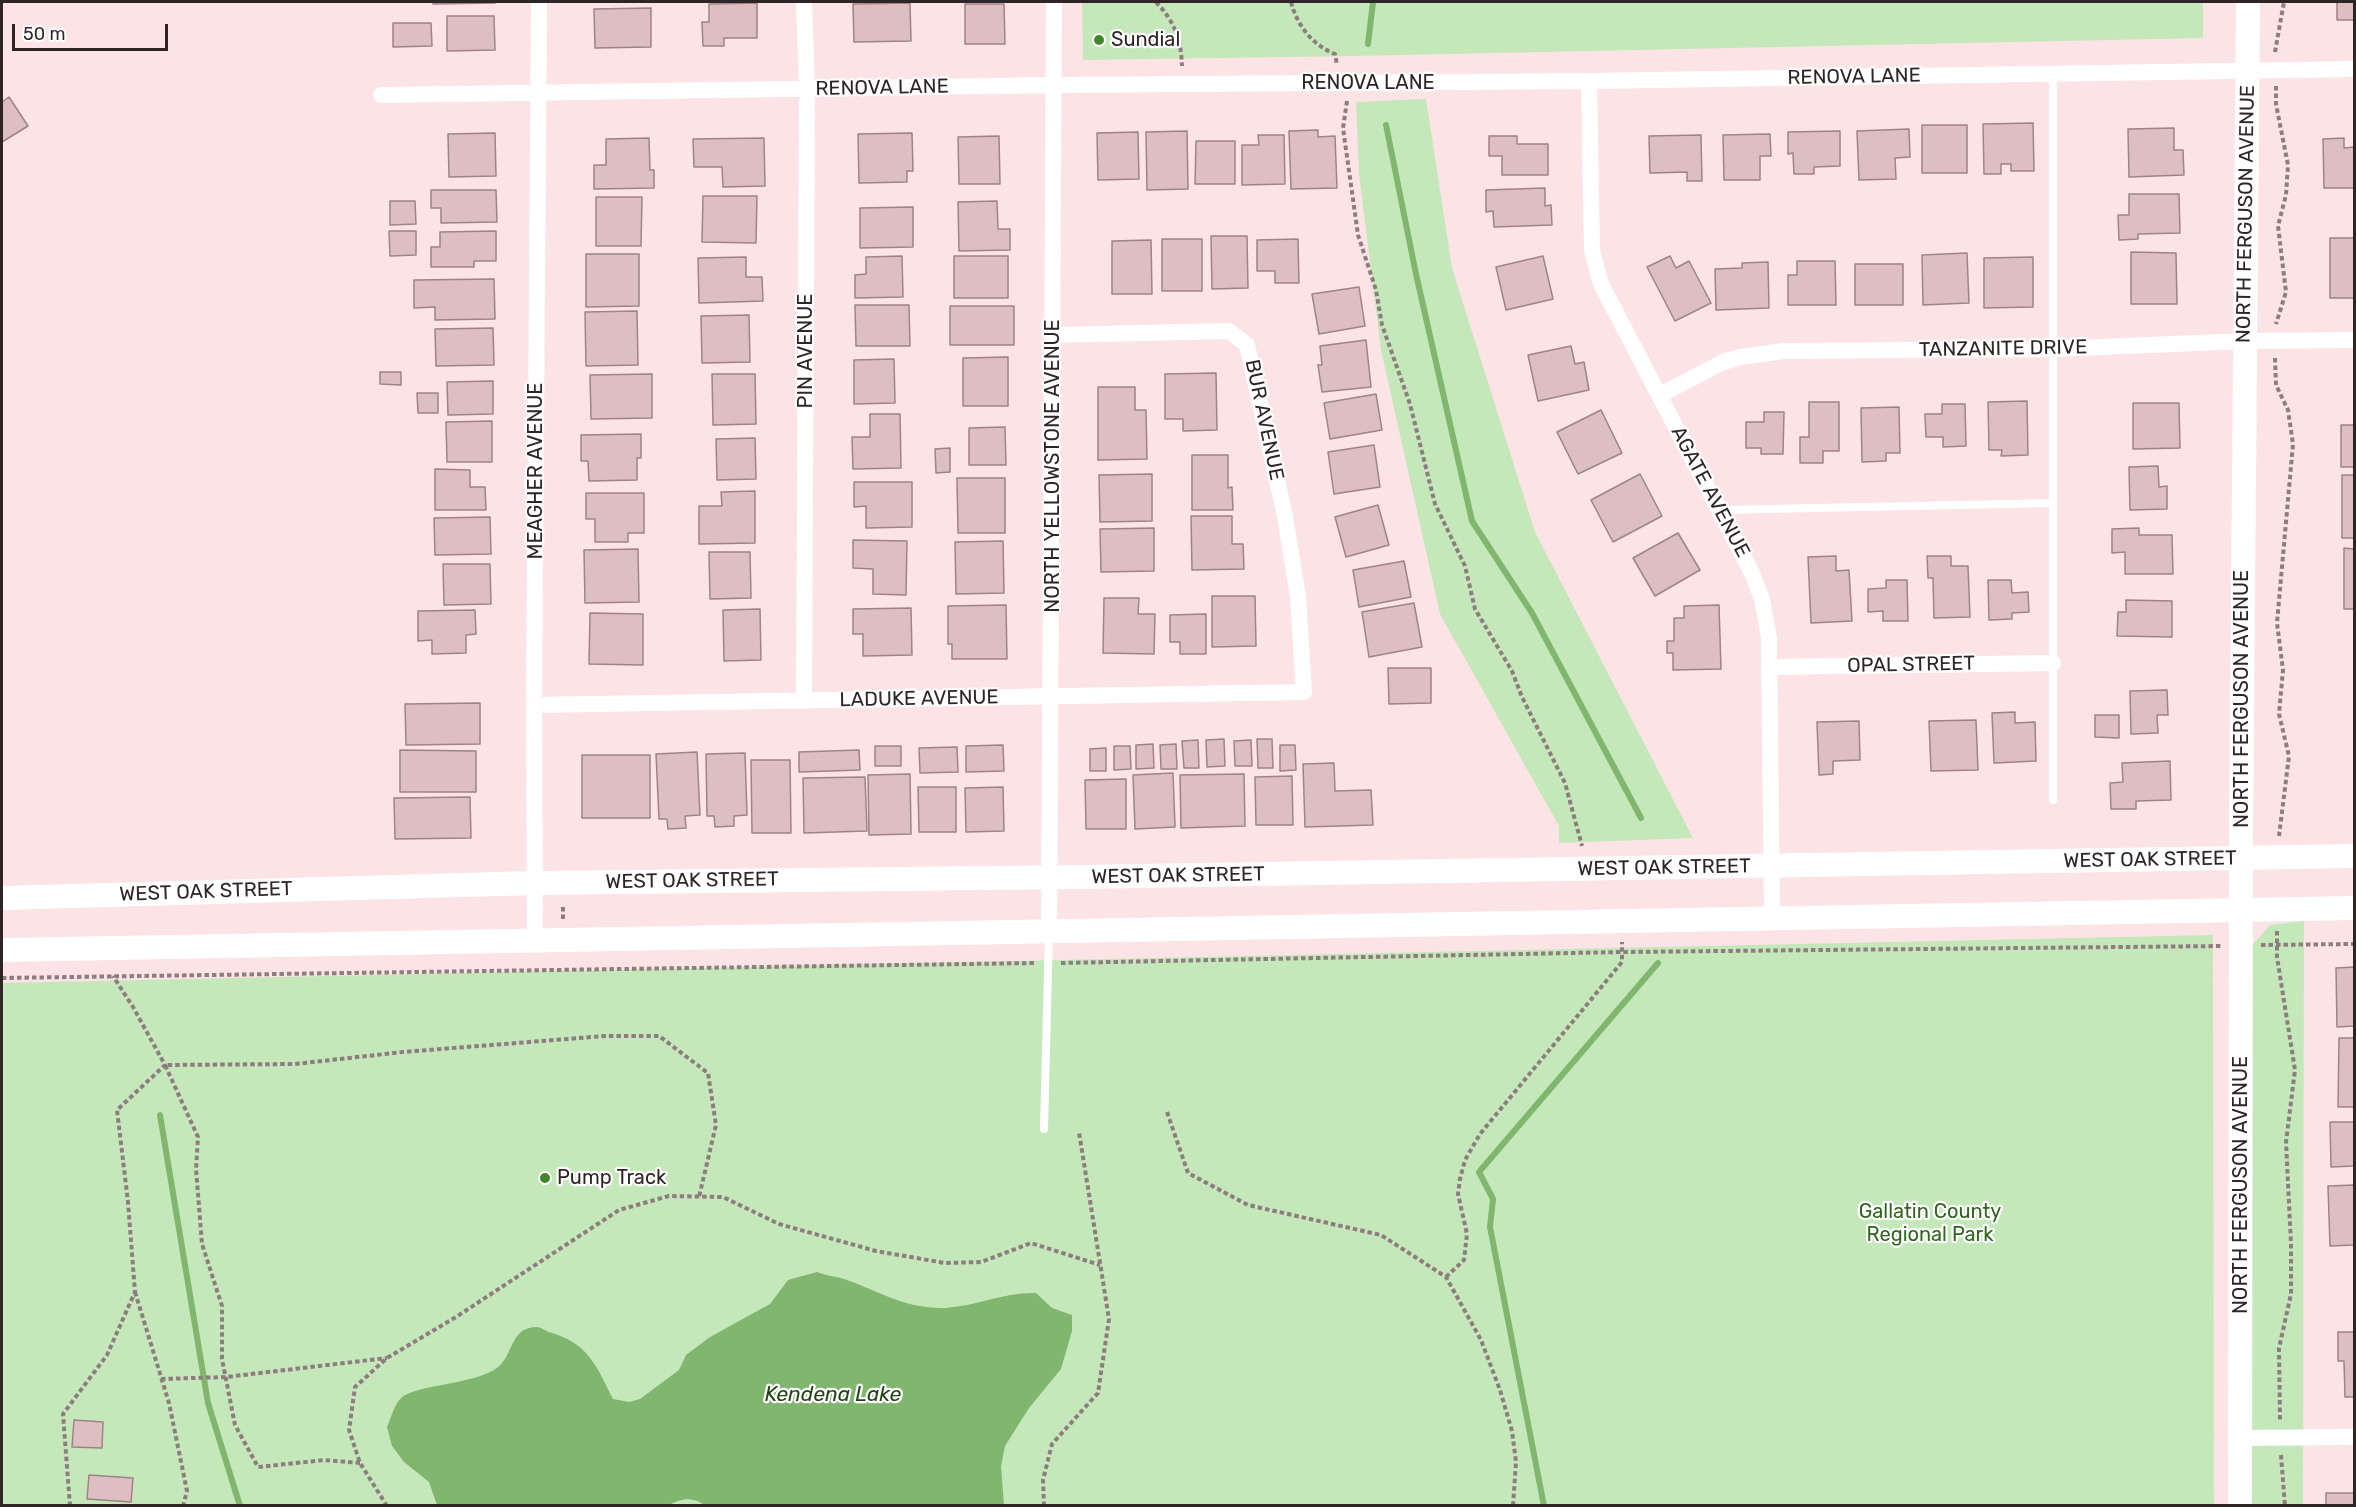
<!DOCTYPE html>
<html>
<head>
<meta charset="utf-8">
<style>
  body { margin:0 }
  #map { position:relative; width:2356px; height:1507px; overflow:hidden; background:#fce3e5; font-family:Rubik,sans-serif }
  canvas { display:block }
  .frame { position:absolute; inset:0; border:3px solid #302526; pointer-events:none }
  .scale { position:absolute; left:12px; top:24px; width:156px; height:27px; box-sizing:border-box; border:3px solid #302526; border-top:0; padding-left:8px; font-size:18px; line-height:21px; white-space:nowrap; color:#302526; -webkit-text-stroke:4px #fff; paint-order:stroke }
</style>
</head>
<body>
<div id="map">
<canvas width="2356" height="1507"></canvas>
<div class="frame"></div>
<div class="scale">50 m</div>
</div>
<script>
const ctx = document.querySelector('canvas').getContext('2d');
ctx.lineJoin = 'round';
function paint(path, color) { ctx.fillStyle = color; ctx.fill(path, 'evenodd'); }
function strokePath(path, color, width, dash) { ctx.strokeStyle = color; ctx.lineWidth = width; ctx.lineCap = dash ? 'butt' : 'round'; ctx.setLineDash(dash || []); ctx.stroke(path); }
function label(font, color, halo, rows, align = 'center') {
  ctx.font = font + ' Rubik,sans-serif'; ctx.lineWidth = 4.5; ctx.setLineDash([]); ctx.textBaseline = 'middle'; ctx.strokeStyle = halo; ctx.fillStyle = color; for (const [text, x, y, turn = 0] of rows) {
    ctx.save(); ctx.translate(x, y); ctx.rotate((+turn || 0) * Math.PI / 180); ctx.textAlign = isNaN(turn) ? turn : align; if (halo) ctx.strokeText(text, 0, 0); ctx.fillText(text, 0, 0); ctx.restore();
  }
}
paint(new Path2D(`
  M1082,2H2203V38L1354,56L1083,60Z
  M1426,99L1452,268L1535,532L1693,838L1559,843V826L1440,614L1381,350L1359,174L1356,102Z
  M2304,921L2303,1505H2246L2241,958L2270,925Z
  M2213,935L2214,1505H2V983Z`), '#c5e8ba');
paint(new Path2D(`
  M817,1272C826,1276 835,1276 844,1279C879,1291 905,1309 945,1308C976,1306 1005,1292 1036,1293L1052,1308L1072,1315V1331L1061,1369L1029,1408L1005,1446L1001,1466L1004,1505L706,1506C692,1496 682,1498 667,1506L437,1505L429,1482L404,1462L392,1446L387,1427C391,1418 394,1405 401,1398C416,1384 476,1385 498,1367C514,1354 510,1327 537,1327C541,1327 545,1331 549,1332C588,1343 596,1365 613,1399L629,1402L640,1399L679,1370L686,1355L710,1337L770,1304L788,1280Z`), '#80b66e');
strokePath(new Path2D(`
  M1368,44L1373,2
  M1386,125L1416,274L1472,521L1532,613L1641,818
  M160,1115L208,1403L240,1506
  M1544,1506L1490,1227L1493,1199L1479,1172L1658,963`), '#80b66e', 6);
const building = new Path2D(`
  M433,2H495V3L433,4Z
  M2337,2H2354V20H2337Z
  M757,3V38H724V46H703L702,22H709V4Z
  M910,3L911,41L854,42L853,4Z
  M965,4H1004L1005,44H965Z
  M651,8V47L595,48L594,9Z
  M447,16H494L495,50L447,51Z
  M393,23H431L432,46L393,47Z
  M9,97L28,126L2,142V102Z
  M2033,123L2034,171H2011V164H2001V174H1984L1983,124Z
  M1922,125H1967V173H1922Z
  M2174,128V150H2183L2184,175L2129,177L2128,129Z
  M1909,129L1910,157L1895,158L1896,179L1859,180L1857,131Z
  M1318,130V137L1335,136L1337,188L1291,189L1289,131Z
  M1187,131L1188,189L1147,190L1146,132Z
  M1840,131V166L1814,167V174H1794L1793,153L1788,154V132Z
  M1138,132L1139,179L1098,180L1097,133Z
  M495,133L496,176L449,177L448,134Z
  M912,133L913,171H907V182L859,183L858,134Z
  M1770,134L1771,156H1760V180H1724L1723,135Z
  M1258,135H1284L1285,184L1242,185V145H1259Z
  M1701,135L1702,181H1687V172L1650,173L1649,136Z
  M999,136L1000,184H959L958,137Z
  M1489,136H1517V144H1548V175H1502V156H1489Z
  M649,138L650,170H654V188L594,189V165H606V139Z
  M764,138L765,186L723,187L722,167H694L693,139Z
  M2344,138V148L2354,147V188H2324L2323,139Z
  M1196,141H1235V184H1195Z
  M1545,188V206L1551,205L1552,225L1494,227L1493,211L1486,212V190Z
  M431,190H496L497,222L441,223V208H431Z
  M2129,194H2179L2180,233L2138,234V239L2119,240L2118,215H2129Z
  M703,196H757L756,243L702,242Z
  M596,197H642L641,246H596Z
  M390,201H415L416,224L390,225Z
  M997,201L998,229H1010V250L959,251L958,202Z
  M913,207V247L860,248V208Z
  M389,231H416V255L390,256Z
  M496,231V261H474V267H431V247H440V232Z
  M1211,236H1247L1248,288L1212,289Z
  M2330,238H2354V298H2330Z
  M1162,239H1202V291H1162Z
  M1298,239L1299,283H1275V271H1257V240Z
  M1151,240L1152,294H1112V241Z
  M2131,252L2176,253L2177,304H2131Z
  M1967,253L1969,303L1923,305L1922,255Z
  M586,254H639V306L586,307Z
  M902,256L903,297L855,298V275L866,274V257Z
  M954,256H1008V298H954Z
  M1543,256L1553,299L1506,310L1496,267Z
  M1670,256L1676,268L1689,261L1711,303L1675,321L1647,267Z
  M746,257V277H762L763,301L699,303L698,258Z
  M2033,257V307L1984,308V258Z
  M1797,261H1835L1836,305H1788V275H1797Z
  M1768,262L1769,308L1716,310L1715,269L1742,268V263Z
  M1855,264H1903V305H1855Z
  M494,279L495,319L435,320V307L414,308V280Z
  M1359,287L1365,326L1319,334L1312,294Z
  M855,305H909L910,346H856Z
  M950,306H1014V345H950Z
  M637,311L638,365L586,366L585,312Z
  M749,315L750,362L702,363L701,316Z
  M493,328L494,365L436,366L435,329Z
  M1366,340L1371,387L1322,392L1318,365H1322L1320,346Z
  M1571,346L1575,364L1584,362L1589,390L1538,401L1528,355Z
  M1008,357V406H963V358Z
  M894,359L895,403L854,404V360Z
  M380,372H401V385L380,384Z
  M1216,373L1217,430L1183,431V419H1165V374Z
  M652,374V418L591,419L590,375Z
  M712,374H755L756,424L713,425Z
  M493,381V414L448,415L447,382Z
  M1098,387H1135V410H1146L1147,459L1098,460Z
  M417,393H438V413H418Z
  M1376,394L1382,430L1330,439L1324,403Z
  M2027,401L2028,455L2001,456L2002,450H1989L1988,402Z
  M1809,402H1839V451H1823V463H1800V437H1809Z
  M2133,403H2179L2180,448L2133,449Z
  M1942,404H1965L1966,446L1943,447V437H1926L1925,414H1942Z
  M1899,407L1900,453H1886V461L1862,462L1861,408Z
  M1601,410L1622,453L1578,474L1557,432Z
  M1764,412H1784L1783,454H1761V448H1746V422H1764Z
  M870,414H900L901,468L853,469L852,437H870Z
  M492,421V462H447L446,422Z
  M2341,425H2354V467H2341Z
  M1005,427L1006,465H969V428Z
  M641,434V458H637V480L589,481L588,461H581V435Z
  M755,438L756,479L717,480L716,439Z
  M1374,445L1380,487L1334,494L1328,452Z
  M950,448V472L936,473L935,449Z
  M1192,455H1228V488L1232,487L1233,510H1192Z
  M2158,466L2159,487L2167,486V509L2130,510L2129,467Z
  M435,469L470,470V487H485L486,510H435Z
  M1152,474V521L1100,522L1099,475Z
  M1640,474L1662,516L1613,542L1591,500Z
  M2342,475H2354V538H2342Z
  M957,478H1005V533H958Z
  M854,482H912V527L866,528V506L854,507Z
  M755,491V543L699,544V506H722L721,492Z
  M586,493H644V533H628V542H595V519H586Z
  M1378,505L1389,545L1346,557L1335,517Z
  M1191,516H1232V544H1243L1244,569L1192,570Z
  M490,517L491,554L435,555L434,518Z
  M1154,528V571L1101,572L1100,529Z
  M2139,528V535H2172L2173,574H2125V552L2112,553V529Z
  M1678,533L1700,570L1655,596L1633,558Z
  M853,540L907,541L906,595L873,594V569L853,568Z
  M1003,541L1004,593L956,594L955,542Z
  M2344,548L2354,549V609H2344Z
  M638,549L639,602L585,603L584,550Z
  M709,552H750L751,598L710,599Z
  M1836,556V571L1849,570L1852,621L1811,623L1808,557Z
  M1927,556H1951V566H1968L1970,617L1934,618L1933,578H1928Z
  M1404,561L1411,597L1359,607L1353,570Z
  M443,564H490L491,604L444,605Z
  M1886,580H1907L1908,621H1883V611L1868,612V589L1886,588Z
  M1988,580H2011L2012,593L2028,592L2029,612L2012,613V619L1989,620Z
  M1212,596H1255L1256,646L1212,647Z
  M1104,598H1139L1138,614H1155L1154,654L1103,653Z
  M2126,600L2172,601V637L2117,636L2118,612H2126Z
  M1414,603L1422,647L1369,657L1362,612Z
  M1006,605L1007,659H952V644H948V606Z
  M1719,605L1721,669L1673,670V653H1667V641H1674V618H1684V606Z
  M911,608L912,655L863,656V634H853V609Z
  M760,609L761,660L724,661L723,610Z
  M475,610L476,634L466,635V653L432,654V640L418,641V611Z
  M590,613L643,614V665L589,664Z
  M1206,614V654H1180V642H1170V615Z
  M1388,668H1431V703L1389,704Z
  M2167,690L2168,715H2157L2158,733L2131,734L2130,691Z
  M480,703V744L406,745L405,704Z
  M2015,712V723L2035,722L2036,761L1994,763L1992,713Z
  M2095,715H2119V738L2095,737Z
  M1976,720L1978,770L1931,771L1929,721Z
  M1859,721L1860,760L1833,761V774L1819,775L1817,722Z
  M1224,739L1225,766L1207,767L1206,740Z
  M1257,739H1272L1273,768H1258Z
  M1198,740L1199,768H1184L1182,741Z
  M1251,740L1252,766H1235L1234,741Z
  M1153,744L1154,768L1136,769V745Z
  M1176,744L1177,769H1161L1160,745Z
  M1003,745L1004,771L966,772V746Z
  M1280,745H1295L1296,770L1280,771Z
  M875,746H901V766H875Z
  M1114,746H1130L1131,769L1114,770Z
  M957,747L958,772L920,773L919,748Z
  M1106,748V771H1090V749Z
  M400,750L476,751V792H400Z
  M859,750L860,770L799,772V752Z
  M697,752L700,815L685,816L686,828L668,829L667,819H659L656,754Z
  M745,753L747,815L734,816V826L715,827L714,816H707L706,754Z
  M582,755H650V818H582Z
  M751,760H790L791,833H752Z
  M2170,761L2171,800L2136,801V809H2111L2110,783L2123,782L2122,763Z
  M1334,763L1335,791L1371,790L1373,825L1305,827L1303,764Z
  M1173,773L1175,827L1135,829L1133,775Z
  M910,774L911,834L869,835L868,775Z
  M1244,774L1245,826L1181,828L1180,775Z
  M1292,776L1293,825H1256L1255,777Z
  M865,777L867,831L804,833L803,778Z
  M1126,779V829H1086L1085,780Z
  M918,787H956V832H919Z
  M1003,787L1004,831L966,832L965,788Z
  M470,797L471,838L395,839L394,798Z
  M2354,967V1026L2337,1027L2336,968Z
  M2339,1038H2354V1107H2338Z
  M2330,1122H2354V1166L2331,1167Z
  M2354,1185V1245L2330,1246L2328,1186Z
  M2338,1332H2354V1397H2345L2344,1361H2338Z
  M74,1420L103,1422L102,1448L72,1447Z
  M89,1475L133,1478L131,1502L87,1499Z
  M2326,1493H2354V1506H2326Z`);
paint(building, '#ddbfc2');
strokePath(building, '#9f8386', 1.5);
strokePath(new Path2D(`
  M1156,2C1174,21 1181,38 1182,66
  M1291,2C1297,25 1312,45 1335,54L1337,65
  M2275,52L2284,2
  M2276,86V104L2288,165L2286,195L2278,226L2286,292L2276,324
  M1347,101L1343,128L1358,235L1376,290L1382,325L1410,404L1435,504L1465,566L1475,609L1512,671L1522,697L1565,783L1582,846
  M2275,358L2276,385L2288,410L2293,444L2277,623L2283,670L2279,714L2289,756L2279,836
  M563,907V919
  M2277,931V957L2295,1070L2286,1142L2291,1244V1294L2279,1348L2280,1421
  M2261,945L2354,944
  M1061,963L1622,952L2221,946
  M2,978L1036,963
  M1167,1112L1188,1173L1248,1205L1381,1235L1446,1277L1481,1340L1500,1390L1512,1431L1516,1462L1513,1506
  M1446,1277L1464,1260L1467,1234L1458,1194L1460,1179L1465,1160L1480,1134L1622,962V942
  M135,1292L169,1403L187,1491L183,1506
  M161,1379L226,1377L387,1358
  M2281,1455L2285,1506
  M360,1463L324,1460L258,1467L235,1425L222,1359V1306L202,1244L196,1169L198,1137L165,1065L295,1064L403,1052L605,1036H659L708,1073L716,1125L699,1197
  M70,1506L63,1414L107,1355L135,1292L128,1202L117,1110L165,1065L133,1007L113,976
  M387,1506L360,1463L349,1430L355,1387L387,1358L456,1317L619,1210L669,1196L723,1197L779,1224L876,1251L945,1263L981,1262L1031,1243L1100,1265
  M1044,1506L1043,1480L1052,1444L1098,1393L1109,1319L1079,1132`), '#8e7d7e', 4, [4.5, 3]);
strokePath(new Path2D(`
  M1720,510L2053,503
  M2053,800V74
  M1044,1129L1049,932`), '#fff', 8);
strokePath(new Path2D(`
  M804,2L807,89L804,701
  M1589,81L1592,251L1601,284L1752,573L1762,599L1769,638L1772,919
  M381,95L1055,85L1589,81L2354,69
  M1660,395L1723,362L1740,357L1784,351L2053,349L2245,341L2354,340
  M1769,667L2053,663
  M534,705L1304,692L1298,597L1285,516L1247,345L1229,331L1053,335
  M1049,931L1054,2
  M535,940L534,705L539,2
  M2240,1438L2354,1437`), '#fff', 16);
strokePath(new Path2D(`
  M2,898L534,883L1077,877L2354,856
  M2,950L2354,908
  M2240,1506L2241,837L2248,2`), '#fff', 24);
for (const [x, y, r, color] of [
  [1099,40,6,"#438629"],
  [545,1178,6,"#438629"]
]) { const dot = new Path2D(); dot.arc(x, y, r, 0, 2 * Math.PI); ctx.fillStyle = color; ctx.fill(dot); strokePath(dot, '#fff', 2); }
label('20px', '#302526', '#fff', [
  ["Sundial",1111,40],
  ["Pump Track",557,1178]
], 'left');
label('20px', '#302526', '#fff', [
  ["RENOVA LANE",1854,77,-1],
  ["RENOVA LANE",1368,83],
  ["RENOVA LANE",882,88,-1],
  ["NORTH FERGUSON AVENUE",2246,214,-89],
  ["TANZANITE DRIVE",2003,349,-1],
  ["PIN AVENUE",806,351,-90],
  ["BUR AVENUE",1264,420,78],
  ["NORTH YELLOWSTONE AVENUE",1053,466,-90],
  ["MEAGHER AVENUE",536,471,-90],
  ["AGATE AVENUE",1710,492,62],
  ["OPAL STREET",1911,665,-1],
  ["LADUKE AVENUE",919,699,-1],
  ["NORTH FERGUSON AVENUE",2242,699,-90],
  ["WEST OAK STREET",2150,860,-1],
  ["WEST OAK STREET",1664,868,-1],
  ["WEST OAK STREET",1178,876,-1],
  ["WEST OAK STREET",692,881,-1],
  ["WEST OAK STREET",206,892,-2],
  ["NORTH FERGUSON AVENUE",2241,1185,-90]
]);
label('20px', '#31651d', '#fff', [
  ["Gallatin County",1930,1212],
  ["Regional Park",1930,1235]
]);
label('italic 21px', '#204412', '#fff', [
  ["Kendena Lake",833,1395]
]);
</script>
</body>
</html>
